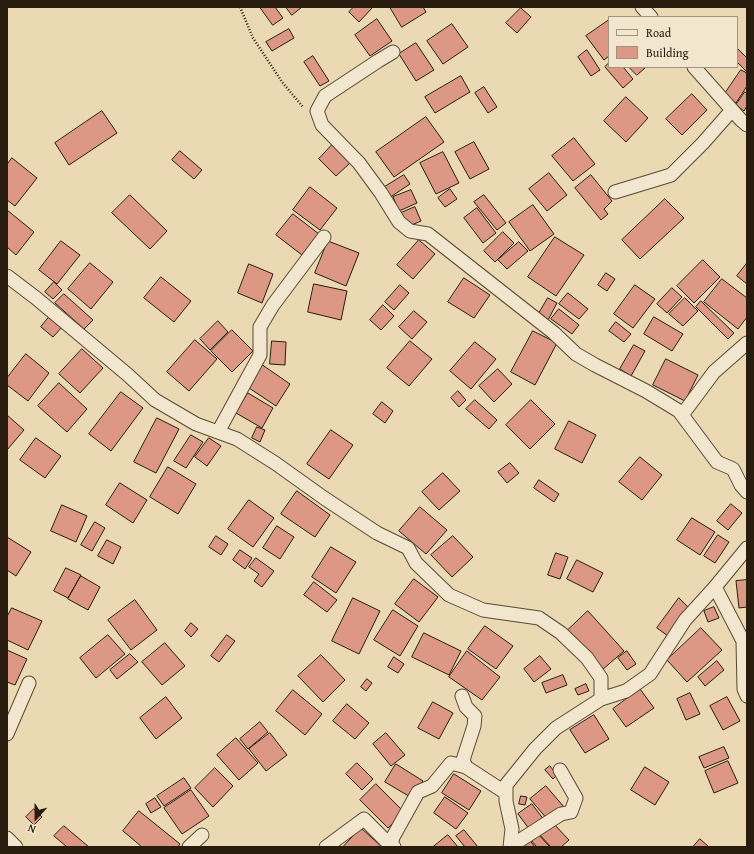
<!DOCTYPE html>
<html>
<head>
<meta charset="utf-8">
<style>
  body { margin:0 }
  #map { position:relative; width:754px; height:854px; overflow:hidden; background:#ebd9b3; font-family:"Gentium Book Plus",serif }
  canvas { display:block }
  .frame { position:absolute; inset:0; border:8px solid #271c0d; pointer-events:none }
  .legend { position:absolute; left:608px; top:16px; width:130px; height:52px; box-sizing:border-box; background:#f2e6ce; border:1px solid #a19581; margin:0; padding:5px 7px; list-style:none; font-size:12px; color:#271c0d }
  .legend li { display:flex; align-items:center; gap:8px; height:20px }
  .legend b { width:20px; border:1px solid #a19581 }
  .north { position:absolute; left:16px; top:798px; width:40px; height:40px; -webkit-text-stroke:3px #f2e6ce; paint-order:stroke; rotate:201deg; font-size:11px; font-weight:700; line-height:16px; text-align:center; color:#271c0d }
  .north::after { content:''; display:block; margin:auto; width:14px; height:18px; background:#271c0d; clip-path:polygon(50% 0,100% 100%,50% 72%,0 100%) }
</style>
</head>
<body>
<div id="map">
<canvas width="754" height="854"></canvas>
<div class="frame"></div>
<ul class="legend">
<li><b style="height:5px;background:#f2e6ce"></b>Road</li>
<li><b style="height:11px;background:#dd9785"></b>Building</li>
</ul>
<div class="north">N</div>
</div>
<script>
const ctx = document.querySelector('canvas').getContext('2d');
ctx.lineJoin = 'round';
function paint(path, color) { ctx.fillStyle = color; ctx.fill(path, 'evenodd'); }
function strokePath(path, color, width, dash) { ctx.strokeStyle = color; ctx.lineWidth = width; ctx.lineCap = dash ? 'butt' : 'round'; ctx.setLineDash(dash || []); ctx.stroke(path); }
const building = new Path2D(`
  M260,7H275L283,18L273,25Z
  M286,7H302L292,15Z
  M354,7H373L359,22L349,12Z
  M390,7H423L426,12L402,27Z
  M521,8L531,17L517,33L506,23Z
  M377,19L392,41L370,56L355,35Z
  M609,20V56L604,60L586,36Z
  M452,24L468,47L443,64L427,41Z
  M289,29L294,38L272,51L266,42Z
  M416,43L434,70L416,81L399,54Z
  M737,48L747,58V72L737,62Z
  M587,50L600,70L591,76L578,57Z
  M313,56L329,81L320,86L304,62Z
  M609,63V67H623L633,79L623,88L605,67Z
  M629,67H646L637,75Z
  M741,70L747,73V86L736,103L724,95Z
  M461,76L470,92L435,113L425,97Z
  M484,87L497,107L488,113L475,93Z
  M745,92L747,94V106L744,111L736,105Z
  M692,94L707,110L682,135L666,119Z
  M626,97L648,118L626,142L604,121Z
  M102,111L117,133L69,165L55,143Z
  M426,117L444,142L394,177L376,152Z
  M574,138L595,164L573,181L552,156Z
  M474,142L489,169L470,179L455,152Z
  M332,145L350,163L336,176L319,159Z
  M180,151L202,170L194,179L172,160Z
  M443,152L459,183L436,194L420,163Z
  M12,158L37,178L15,206L7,200V165Z
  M549,173L567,195L547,211L529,189Z
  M404,175L410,184L389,198L383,188Z
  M591,175L612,201L604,209L608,214L601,220L575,188Z
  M310,187L337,208L320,230L293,210Z
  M450,189L457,199L445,207L438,198Z
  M411,190L417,203L399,211L393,197Z
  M130,195L167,231L150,249L112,213Z
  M484,195L506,223L497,230L474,202Z
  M665,199L684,218L640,259L622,240Z
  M533,205L554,234L530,251L509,222Z
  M415,207L421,221L407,227L401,213Z
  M477,208L496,233L483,243L464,218Z
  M7,210L34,232L16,255L7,247Z
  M293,214L319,234L302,255L276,235Z
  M503,232L514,243L495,262L484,251Z
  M555,237L584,255L556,296L528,277Z
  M419,240L435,254L413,279L397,265Z
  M61,241L80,255L57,284L39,270Z
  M328,241L359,253L346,286L315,273Z
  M519,242L528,251L507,269L498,260Z
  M703,260L720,277L694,303L677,286Z
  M90,263L113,282L91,309L68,289Z
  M747,263V284L737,276Z
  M249,264L273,274L262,303L238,293Z
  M606,273L615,279L607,291L598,285Z
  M161,277L191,301L174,322L144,298Z
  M464,278L490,295L474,318L448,302Z
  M722,279L747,298V317L738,329L704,302Z
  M54,282L62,290L53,299L45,292Z
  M314,284L347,291L341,320L308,312Z
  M400,285L409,293L394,310L385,302Z
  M635,285L655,299L633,328L614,314Z
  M672,288L682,297L667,313L657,304Z
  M568,293L588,309L579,319L559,304Z
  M64,294L93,320L84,329L55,303Z
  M548,298L557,303L548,320L538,315Z
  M685,298L698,311L683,326L669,314Z
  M701,301L734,333L728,339L696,307Z
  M383,305L394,316L381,330L370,320Z
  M559,309L579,325L572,334L551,319Z
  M414,311L427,322L412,339L399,327Z
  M49,317L62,327L53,337L41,327Z
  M654,317L683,334L672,351L644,334Z
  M218,321L228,332L210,350L200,339Z
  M616,322L631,334L624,342L609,331Z
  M232,330L253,351L232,372L211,351Z
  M533,331L557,343L535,385L511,372Z
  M195,340L217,359L189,391L167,372Z
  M272,341L286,342L285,365L270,364Z
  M410,341L432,359L409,386L387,368Z
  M475,342L496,359L471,389L450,371Z
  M634,345L645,351L631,376L620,369Z
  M82,349L103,368L80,393L59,374Z
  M26,354L49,373L28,401L7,385V378Z
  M666,359L698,375L685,401L653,385Z
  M261,364L290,384L276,406L246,386Z
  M498,369L512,384L494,402L479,386Z
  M59,383L87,409L67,432L38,406Z
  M458,391L466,400L459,407L451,398Z
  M121,392L143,408L111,451L89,434Z
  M248,393L273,408L262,428L236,413Z
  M475,400L497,420L489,429L466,409Z
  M531,400L555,424L530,449L506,425Z
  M382,402L393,411L385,423L373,414Z
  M7,415L24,430L7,450Z
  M157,418L179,429L156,473L134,462Z
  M569,421L596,435L582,463L555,449Z
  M257,427L265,430L260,442L252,438Z
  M331,430L353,445L329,479L307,464Z
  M191,435L203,442L186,468L174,461Z
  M36,438L61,456L45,478L20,460Z
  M209,438L221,446L207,466L195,457Z
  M640,457L662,475L642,500L619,482Z
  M510,463L519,473L507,483L498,472Z
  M168,467L196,484L178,514L150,497Z
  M443,473L460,491L439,510L422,492Z
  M539,480L559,494L554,502L534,488Z
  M120,483L147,500L133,523L106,505Z
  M297,491L330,515L315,537L281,514Z
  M249,500L274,518L253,547L228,529Z
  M731,504L742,513L728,530L717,521Z
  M62,505L87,516L76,542L51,531Z
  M420,507L447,530L426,554L399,531Z
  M692,518L715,532L700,555L677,540Z
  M95,522L105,528L92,551L81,545Z
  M277,526L294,537L280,559L263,548Z
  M718,535L729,542L715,563L704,556Z
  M216,536L228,544L221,555L209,547Z
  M453,536L473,557L452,577L431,555Z
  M7,537L31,552L16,576L7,570Z
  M107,540L121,547L113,564L98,556Z
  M331,547L356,562L336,593L312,577Z
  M240,550L252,558L245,569L233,560Z
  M556,553L568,557L560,579L548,575Z
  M256,558L274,571L262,587L254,581L259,574L249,567Z
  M577,560L603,573L593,592L567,579Z
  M66,568L81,575L68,598L54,591Z
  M81,576L100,587L88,610L68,599Z
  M414,579L438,597L419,622L395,604Z
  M747,580V607L739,608L736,581Z
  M314,582L337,600L327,612L304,595Z
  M353,598L380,611L359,654L332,641Z
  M679,598L688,607L668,636L657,628Z
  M135,600L157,630L131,650L108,620Z
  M714,607L719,618L708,622L704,611Z
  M12,608L42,621L28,650L7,640V617Z
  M393,610L418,626L400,656L374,640Z
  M588,611L624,651L602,670L567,631Z
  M191,623L198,629L191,637L185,631Z
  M485,626L513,646L496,669L468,649Z
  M701,628L722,650L687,682L667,660Z
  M424,633L461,651L449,675L412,657Z
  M108,635L125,654L96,678L80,658Z
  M227,635L235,641L219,662L211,656Z
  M165,643L185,666L162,685L142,662Z
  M7,650L27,659L15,685L7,682Z
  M467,651L500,677L482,700L449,677Z
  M627,651L636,664L627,670L618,658Z
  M130,654L138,662L117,679L110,670Z
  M321,655L345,680L323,702L298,676Z
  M540,656L551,669L534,682L524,669Z
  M394,657L404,664L398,673L388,667Z
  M717,661L724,670L705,686L698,677Z
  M563,675L567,685L546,693L542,683Z
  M367,679L372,683L366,691L361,687Z
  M586,684L589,691L578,695L575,689Z
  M640,689L654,708L626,727L613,709Z
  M293,690L322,714L305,735L276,711Z
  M690,693L700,714L686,720L677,699Z
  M166,697L182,718L156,739L140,718Z
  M727,697L740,721L723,730L710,706Z
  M433,702L453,713L439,739L418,728Z
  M347,704L369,723L355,739L333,721Z
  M594,715L609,739L585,753L570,730Z
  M260,722L268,732L248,749L240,739Z
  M270,733L287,755L266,771L249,749Z
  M386,733L405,755L391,766L373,744Z
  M236,738L258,763L239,780L217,755Z
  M724,747L729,758L704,768L699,757Z
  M728,761L738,783L714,793L705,771Z
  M357,763L373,779L362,790L346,774Z
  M396,764L423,781L412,798L385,782Z
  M550,766L557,775L553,779L545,770Z
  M645,767L669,782L655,805L631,790Z
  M215,768L233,786L213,807L195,788Z
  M454,774L481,791L469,810L442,793Z
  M184,778L191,788L164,806L157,796Z
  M376,784L404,812L388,828L360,800Z
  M546,786L564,807L548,820L530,799Z
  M191,790L209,816L182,834L164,808Z
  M521,796L527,797L525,805L519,804Z
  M445,797L468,813L456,829L434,813Z
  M155,798L161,807L151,813L146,804Z
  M532,804L544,820L530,830L518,814Z
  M34,809L42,817L34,825L26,817Z
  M139,811L180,844L178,847H142L123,831Z
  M552,822L569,840L561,847H551L539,834Z
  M64,826L89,847H67L54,836Z
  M361,828L382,847H343Z
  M464,830L478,847H465L456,836Z
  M537,833L550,847H537L530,839Z
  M448,835L458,847H433Z
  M528,838L535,847H516Z
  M700,839L709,847H693Z`);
paint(building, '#dd9785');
strokePath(building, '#271c0d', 1);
const street = new Path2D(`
  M642,7L651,17
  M393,52L378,61L325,96L317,111L322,125L359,163L381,193L399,222L410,231L428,234L554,333L576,354L595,365L646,391L679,411L717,462L733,469L741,485L747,492
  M694,67L741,120L747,125
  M615,192L671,175L703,143L732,110
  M7,276L36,298L128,375L155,400L196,424L237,439L275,463L324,498L377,533L408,548L416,563L449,595L483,610L539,618L561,633L587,658L601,678V699
  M682,415L714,372L747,343
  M218,432L260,355V327L273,305L324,237
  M715,587L743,641L744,689L747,696
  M462,696L466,707L475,716L474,726L463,760L466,767
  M7,734L29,683
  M7,838L16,847
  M511,846L561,814L571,812L576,798L560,770
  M189,847L202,835
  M326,847L364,819L391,846
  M394,847L391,846L393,837L418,792L432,786L451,763L466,767L506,793
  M510,847L512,829L506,801V785L535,749L556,728L601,699L626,691L650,674L685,620L715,587L747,548`);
strokePath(street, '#584b36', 15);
strokePath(new Path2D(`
  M240,7L253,38L282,82L303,107`), '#271c0d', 2.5, [1, 2]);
strokePath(street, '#f2e6ce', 13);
</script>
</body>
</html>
